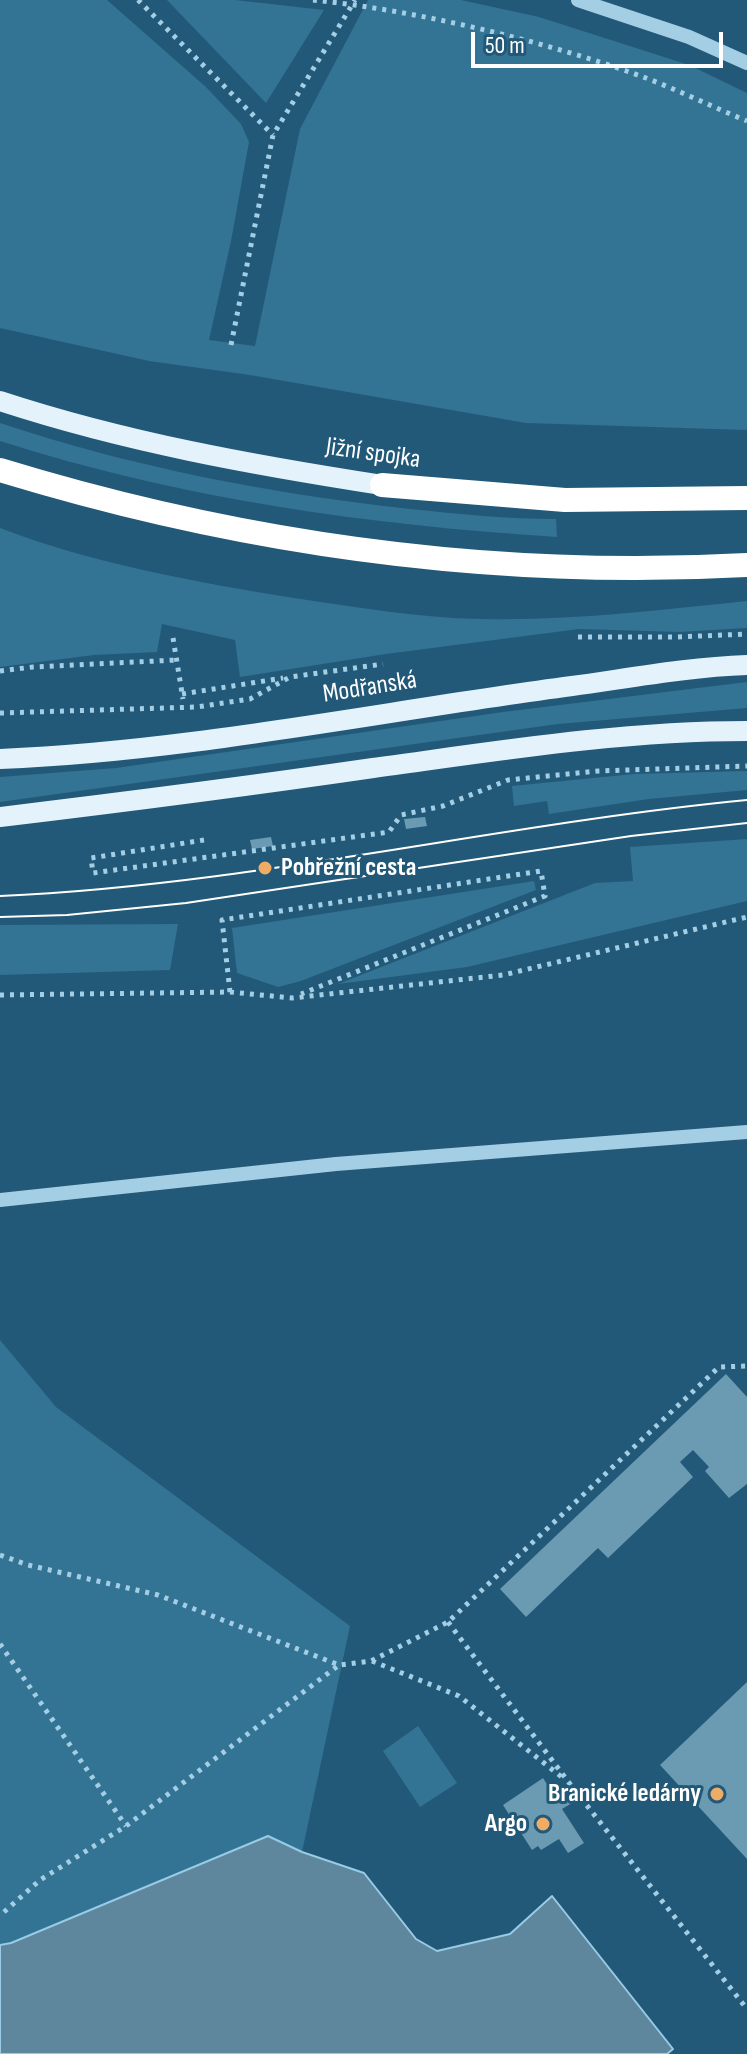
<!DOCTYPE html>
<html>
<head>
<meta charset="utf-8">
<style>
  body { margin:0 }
  #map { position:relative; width:747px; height:2054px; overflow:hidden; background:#225978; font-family:"Sofia Sans Condensed",sans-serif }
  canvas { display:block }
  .scale { position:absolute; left:471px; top:32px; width:252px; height:36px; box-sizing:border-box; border:4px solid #fff; border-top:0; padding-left:10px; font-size:24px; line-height:28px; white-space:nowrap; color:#fff; -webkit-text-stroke:6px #225978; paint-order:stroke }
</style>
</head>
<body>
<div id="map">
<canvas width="747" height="2054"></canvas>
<div class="scale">50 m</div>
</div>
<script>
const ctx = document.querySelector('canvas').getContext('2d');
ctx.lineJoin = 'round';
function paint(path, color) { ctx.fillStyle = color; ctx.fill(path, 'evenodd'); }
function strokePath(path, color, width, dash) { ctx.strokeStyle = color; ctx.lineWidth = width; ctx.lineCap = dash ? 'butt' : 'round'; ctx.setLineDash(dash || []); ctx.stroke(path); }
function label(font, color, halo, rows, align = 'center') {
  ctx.font = font + ' "Sofia Sans Condensed",sans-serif'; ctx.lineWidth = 6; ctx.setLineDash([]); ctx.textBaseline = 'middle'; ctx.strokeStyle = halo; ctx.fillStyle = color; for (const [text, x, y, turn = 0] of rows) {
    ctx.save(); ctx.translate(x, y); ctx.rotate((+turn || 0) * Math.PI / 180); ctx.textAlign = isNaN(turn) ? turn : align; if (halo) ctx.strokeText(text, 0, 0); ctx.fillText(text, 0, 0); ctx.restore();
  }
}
paint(new Path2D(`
  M0,0H107L206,87L241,124L249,142L231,241L209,340L255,346L300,129L368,0H461L539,17L689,65L747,93V430L526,423L250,375L149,361L0,328Z
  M167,0H235L324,10L266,103Z
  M0,423C132,467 272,494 410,509C459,514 507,519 556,519L557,537C369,525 180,499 0,441Z
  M0,528C94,564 196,582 294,598C356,607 418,618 481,619C569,621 659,610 747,601V628L680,632L579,629L386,654L240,677L235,640L162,624L157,652L94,655L0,667Z
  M747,682V708L558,724L0,802V777L116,768L503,712Z
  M747,771V790L649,799L549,814L547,801L514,806L512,786L634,774Z
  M747,839V901L467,967L338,984L595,883L633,881L630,847Z
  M534,881L536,890L301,981L278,987L237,973L232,928Z
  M178,924L170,970L0,975V925Z
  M0,1340L56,1407L350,1626L302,1852L268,1836L11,1943L0,1945Z
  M418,1726L457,1783L420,1807L383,1751Z`), '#337394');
const water = new Path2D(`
  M268,1836L302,1852L364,1873L416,1939L437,1951L510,1934L552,1896L673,2049L667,2054H0V1945L11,1943Z`);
paint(water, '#5e869d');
strokePath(water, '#98cbe5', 2);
paint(new Path2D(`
  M425,817L427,826L406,829L404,819Z
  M271,837L273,846L252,849L250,840Z
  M726,1374L747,1397V1484L729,1498L705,1471L709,1467L693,1450L680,1462L693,1477L608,1558L598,1548L526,1617L500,1589Z
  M747,1682V1859L660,1765Z
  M543,1778L559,1803L573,1794L577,1800L562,1809L584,1843L568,1853L559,1839L541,1850L538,1846L532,1850L503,1805Z`), '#6b9ab3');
strokePath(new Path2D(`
  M138,0L273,135
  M313,0C420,11 545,41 646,78C680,91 713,107 747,121
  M231,345L273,135L355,0
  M578,637H676L747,634
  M173,638L183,699
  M0,671L33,667L177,660
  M182,694L283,678
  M0,713L197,707L250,699L290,677L383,664
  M204,840L91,858L93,873L389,832L401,815L443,806L508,780L598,771L747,766
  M230,992L222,920L541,871L545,896L301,994
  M0,995L230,992L292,998L503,975L747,917
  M0,1555L28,1565L158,1595L339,1665L371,1661L448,1622L719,1367L747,1366
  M448,1622L570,1784L747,2009
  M0,1644L126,1826
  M372,1661L459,1696L563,1778
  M4,1912L40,1880L126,1826L339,1665`), '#a4cee4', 5, [4, 6]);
strokePath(new Path2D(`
  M578,0L689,37L747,63
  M0,1200L336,1164L747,1132`), '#a4cee4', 14);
strokePath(new Path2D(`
  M0,401C125,442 253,465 382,485
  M0,759C192,751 382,711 572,686C630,678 689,667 747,665
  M0,817C125,802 249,786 373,768C498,751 621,731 747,731`), '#e4f2fc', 20);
strokePath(new Path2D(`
  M0,470C242,544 494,579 747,565
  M382,485L565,500L747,498`), '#fff', 24);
strokePath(new Path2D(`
  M0,896C250,885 498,824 747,800
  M0,917L67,915L186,903L631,836L747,823`), '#fff', 2);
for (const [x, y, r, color] of [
  [265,868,8,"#efac67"],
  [717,1794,8,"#efac67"],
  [543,1824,8,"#efac67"]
]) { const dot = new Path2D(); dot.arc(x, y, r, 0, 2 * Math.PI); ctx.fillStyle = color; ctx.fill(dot); strokePath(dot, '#225978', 3); }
label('26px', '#fff', '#225978', [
  ["Jižní spojka",373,454,8],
  ["Modřanská",370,688,-9]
]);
label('bold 26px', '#fff', '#225978', [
  ["Pobřežní cesta",281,868,"left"],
  ["Branické ledárny",701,1794],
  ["Argo",527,1824]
], 'right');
</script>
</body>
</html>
